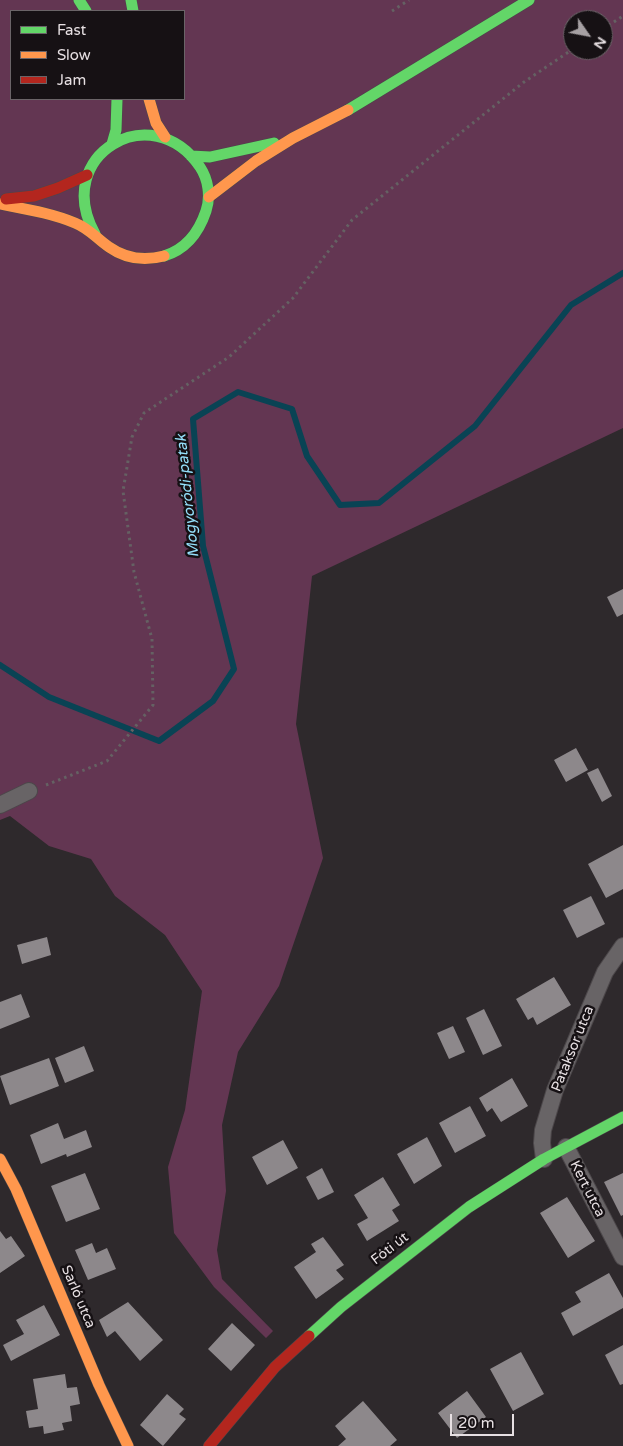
<!DOCTYPE html>
<html>
<head>
<meta charset="utf-8">
<style>
  body { margin:0 }
  #map { position:relative; width:623px; height:1446px; overflow:hidden; background:#2e292c; font-family:"Varela Round",sans-serif }
  canvas { display:block }
  .legend { position:absolute; left:10px; top:10px; width:175px; height:90px; box-sizing:border-box; background:#161114; border:1px solid #6a6467; margin:0; padding:6px 9px; list-style:none; font-size:15px; color:#e7e0e3 }
  .legend li { display:flex; align-items:center; gap:10px; height:25px }
  .legend b { width:25px; border:1px solid #6a6467 }
  .north { position:absolute; left:563px; top:10px; width:50px; height:50px; box-sizing:border-box; background:#161114; border:1px solid #6a6467; border-radius:50%; rotate:123deg; font-size:14px; font-weight:700; line-height:20px; text-align:center; color:#e7e0e3 }
  .north::after { content:''; display:block; margin:auto; width:18px; height:22px; background:#a6a0a3; clip-path:polygon(50% 0,100% 100%,50% 72%,0 100%) }
  .scale { position:absolute; left:450px; top:1414px; width:64px; height:22px; box-sizing:border-box; border:2px solid #e7e0e3; border-top:0; padding-left:6px; font-size:15px; line-height:18px; white-space:nowrap; color:#e7e0e3; -webkit-text-stroke:4px #161114; paint-order:stroke }
</style>
</head>
<body>
<div id="map">
<canvas width="623" height="1446"></canvas>
<ul class="legend">
<li><b style="height:6px;background:#63d668"></b>Fast</li>
<li><b style="height:6px;background:#ff974d"></b>Slow</li>
<li><b style="height:6px;background:#b3261e"></b>Jam</li>
</ul>
<div class="north">N</div>
<div class="scale">20 m</div>
</div>
<script>
const ctx = document.querySelector('canvas').getContext('2d');
ctx.lineJoin = 'round';
function paint(path, color) { ctx.fillStyle = color; ctx.fill(path, 'evenodd'); }
function strokePath(path, color, width, dash) { ctx.strokeStyle = color; ctx.lineWidth = width; ctx.lineCap = dash ? 'butt' : 'round'; ctx.setLineDash(dash || []); ctx.stroke(path); }
function label(font, color, halo, rows, align = 'center') {
  ctx.font = font + ' "Varela Round",sans-serif'; ctx.lineWidth = 5; ctx.setLineDash([]); ctx.textBaseline = 'middle'; ctx.strokeStyle = halo; ctx.fillStyle = color; for (const [text, x, y, turn = 0] of rows) {
    ctx.save(); ctx.translate(x, y); ctx.rotate((+turn || 0) * Math.PI / 180); ctx.textAlign = isNaN(turn) ? turn : align; if (halo) ctx.strokeText(text, 0, 0); ctx.fillText(text, 0, 0); ctx.restore();
  }
}
paint(new Path2D(`
  M0,0H623V428L312,576L296,724L323,858L279,986L238,1052L222,1125L226,1191L217,1250L222,1279L273,1331L266,1338L214,1287L174,1233L168,1167L185,1110L202,991L165,935L115,896L91,859L49,846L10,816L0,820ZM11,11H184V99H11ZM573,20H603V50H573Z`), '#633652');
strokePath(new Path2D(`
  M0,665L49,697L159,741L213,701L234,669L203,546L193,419L238,392L292,409L307,456L340,505L379,503L475,426L571,305L623,273`), '#094354', 6);
paint(new Path2D(`
  M623,589V614L617,617L607,597Z
  M576,748L588,770L566,782L554,760Z
  M598,768L612,796L602,802L587,773Z
  M623,845V889L606,898L588,864Z
  M591,896L605,924L577,938L563,910Z
  M47,937L51,955L22,964L17,945Z
  M554,977L571,1005L537,1025L533,1017L528,1020L516,999Z
  M21,994L30,1017L0,1029V1002Z
  M484,1009L502,1046L483,1055L466,1018Z
  M453,1026L465,1052L449,1059L437,1033Z
  M84,1046L94,1071L65,1083L55,1058Z
  M49,1058L59,1086L10,1105L0,1076Z
  M512,1078L528,1106L501,1122L492,1108L487,1112L479,1098Z
  M470,1106L486,1136L455,1153L439,1123Z
  M58,1123L64,1139L86,1130L92,1147L67,1157L66,1154L41,1164L30,1135Z
  M427,1137L442,1166L414,1184L397,1154Z
  M283,1140L298,1168L267,1185L252,1157Z
  M322,1168L334,1192L318,1200L306,1177Z
  M85,1173L100,1209L66,1222L51,1186Z
  M623,1173V1215L621,1216L604,1182Z
  M383,1177L400,1205L392,1210L399,1221L367,1241L357,1224L368,1218L354,1195Z
  M567,1197L595,1241L568,1258L540,1213Z
  M0,1231L6,1239L11,1236L25,1256L0,1273Z
  M323,1237L344,1265L336,1270L344,1279L316,1299L294,1267L316,1252L311,1244Z
  M92,1243L96,1253L107,1248L116,1269L88,1280L75,1250Z
  M609,1273L623,1298V1308L573,1336L561,1313L581,1302L575,1292Z
  M128,1302L163,1340L140,1361L115,1331L107,1337L99,1320Z
  M44,1305L60,1335L11,1361L3,1345L24,1334L16,1320Z
  M232,1323L255,1345L231,1371L208,1349Z
  M623,1345V1384L620,1385L605,1355Z
  M521,1352L544,1394L513,1411L490,1369Z
  M65,1374L67,1388L77,1387L80,1404L70,1406L72,1421L62,1423L64,1430L44,1434L43,1426L29,1428L26,1411L38,1409L33,1379Z
  M467,1391L486,1417L457,1438L438,1413Z
  M167,1394L184,1409L179,1414L186,1419L163,1446L140,1425Z
  M363,1401L397,1440L390,1446H338L346,1439L335,1426Z`), '#8d888b');
const street = new Path2D(`
  M0,805L29,791
  M566,1147L623,1257
  M544,1159L542,1143L543,1130L555,1090L605,972L623,946`);
const fast = new Path2D(`
  M79,0L86,11
  M131,0L133,11
  M348,110L529,0
  M112,144L116,130L117,99
  M191,156L210,157L274,143
  M95,234C51,155 152,96 200,167C208,179 211,196 206,211C199,232 187,249 164,256
  M309,1336L341,1307L469,1207L544,1159L623,1117`);
const slow = new Path2D(`
  M149,99L156,123L165,137
  M209,197L256,161L293,138L348,110
  M0,204C25,209 51,213 75,223C90,229 97,239 109,247C126,259 145,261 164,256
  M0,1159L16,1189L99,1385L128,1446`);
const jam = new Path2D(`
  M6,199L34,196L58,188L87,175
  M209,1446L275,1367L309,1336`);
strokePath(street, '#4c474a', 18);
strokePath(fast, '#4c474a', 12);
strokePath(slow, '#4c474a', 12);
strokePath(jam, '#4c474a', 12);
strokePath(new Path2D(`
  M392,11L409,0
  M603,29L623,16
  M46,785L107,761L153,705L152,639L134,572L123,491L132,437L144,413L229,357L293,298L352,220L524,82L573,49`), '#656163', 3, [2.5, 4]);
strokePath(street, '#686466', 16);
strokePath(fast, '#63d668', 11);
strokePath(slow, '#ff974d', 11);
strokePath(jam, '#b3261e', 11);
label('14px', '#e7e0e3', '#161114', [
  ["Pataksor utca",573,1049,-68],
  ["Kert utca",587,1189,63],
  ["Fóti út",390,1249,-38],
  ["Sarló utca",78,1297,67]
]);
label('italic 15px', '#95e1fc', '#161114', [
  ["Mogyoródi-patak",188,496,-96]
]);
</script>
</body>
</html>
